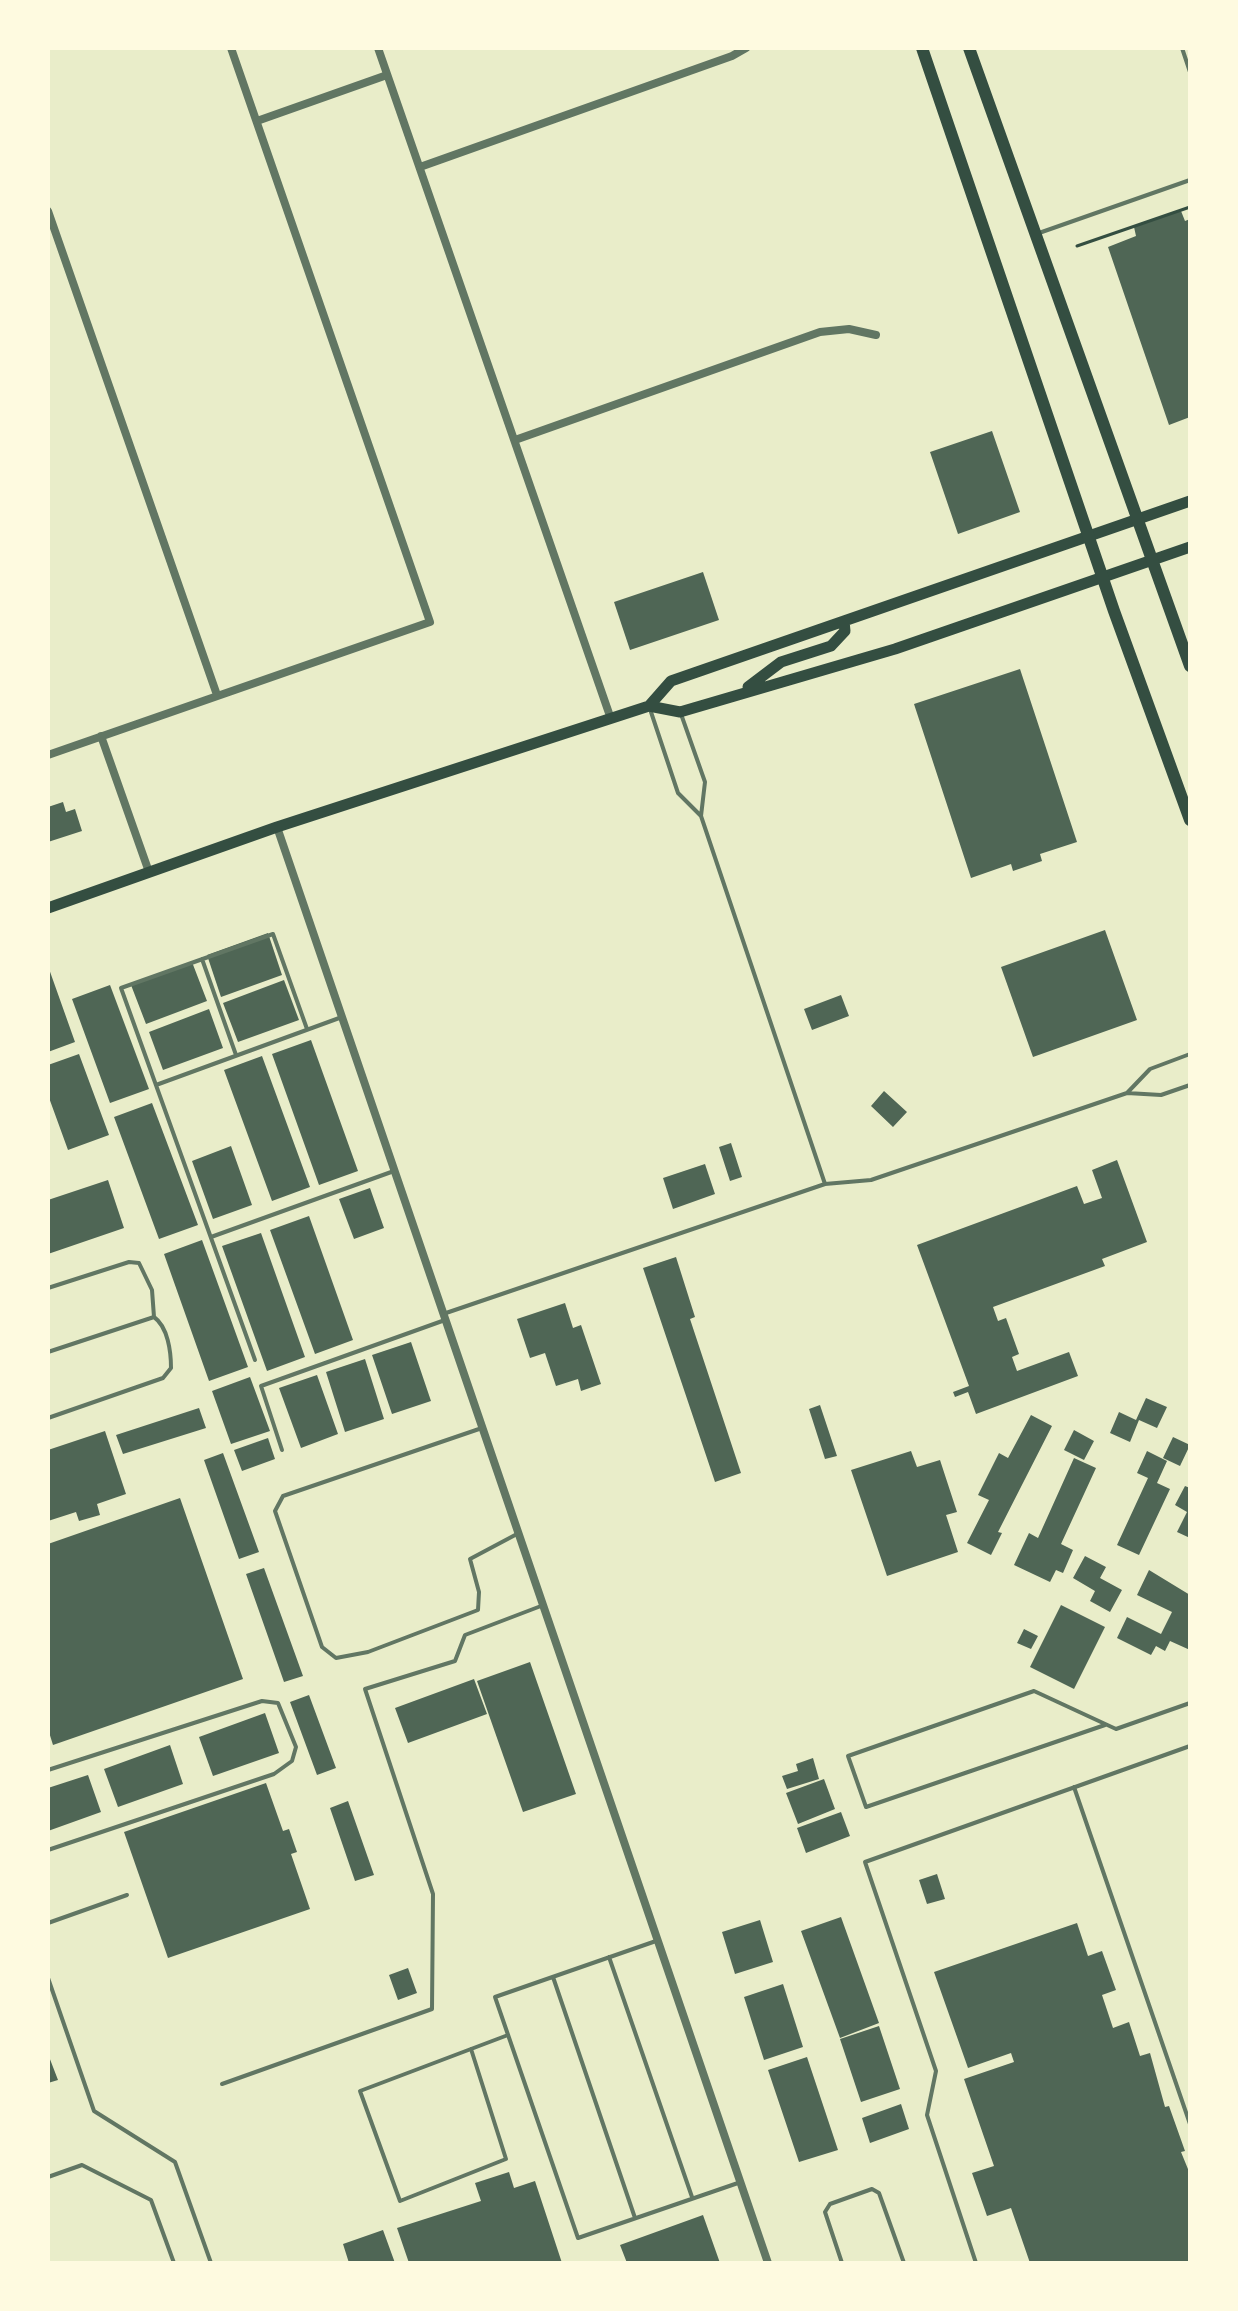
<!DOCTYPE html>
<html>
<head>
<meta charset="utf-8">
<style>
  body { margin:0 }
  #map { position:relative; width:1238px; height:2311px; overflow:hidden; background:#e9edc9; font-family:"DM Sans",sans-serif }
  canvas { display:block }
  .frame { position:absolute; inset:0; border:50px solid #fefae0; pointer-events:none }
</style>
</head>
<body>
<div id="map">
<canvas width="1238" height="2311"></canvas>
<div class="frame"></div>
</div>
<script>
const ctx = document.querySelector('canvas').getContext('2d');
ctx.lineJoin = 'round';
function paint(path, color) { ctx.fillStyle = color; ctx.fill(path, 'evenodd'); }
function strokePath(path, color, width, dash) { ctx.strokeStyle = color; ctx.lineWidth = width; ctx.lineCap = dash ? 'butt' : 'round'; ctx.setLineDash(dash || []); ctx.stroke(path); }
paint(new Path2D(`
  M1181,211L1185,221L1190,219V417L1169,425L1108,247L1136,236L1134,227Z
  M992,431L1020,512L958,534L930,452Z
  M703,572L719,620L630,650L614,602Z
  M1020,669L1077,842L1040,854L1042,861L1013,871L1011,864L971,878L914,704Z
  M63,802L66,812L75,809L82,831L48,842V807Z
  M1105,930L1137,1020L1033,1057L1001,967Z
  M268,933L282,975L221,997L207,955Z
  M192,962L207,1001L146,1024L131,985Z
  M48,966L75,1042L48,1052Z
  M284,980L299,1020L238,1042L223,1003Z
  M110,985L149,1089L110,1103L72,999Z
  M841,995L849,1016L812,1030L804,1009Z
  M209,1009L223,1048L163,1070L149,1032Z
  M311,1040L358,1171L319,1185L272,1054Z
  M79,1054L109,1135L68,1150L48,1095V1065Z
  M262,1056L310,1187L272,1201L224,1070Z
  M884,1091L907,1112L893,1127L871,1106Z
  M152,1103L198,1225L159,1239L114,1117Z
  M731,1143L742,1177L730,1181L719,1147Z
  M231,1146L252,1205L213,1219L192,1161Z
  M1117,1160L1147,1242L1102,1259L1105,1266L993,1307L998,1321L1006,1318L1019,1354L1012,1357L1017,1371L1069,1352L1078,1376L976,1414L968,1392L955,1397L953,1392L969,1386L917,1245L1077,1186L1084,1204L1102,1198L1092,1170Z
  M705,1164L715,1194L673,1209L663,1178Z
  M108,1180L124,1228L48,1254V1200Z
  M370,1188L384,1228L354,1239L339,1199Z
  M309,1216L353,1340L315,1354L270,1230Z
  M261,1233L305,1357L267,1371L222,1246Z
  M202,1240L248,1367L209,1381L164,1254Z
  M676,1257L695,1317L690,1319L741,1473L715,1482L643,1268Z
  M565,1303L573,1328L581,1325L601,1384L581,1391L578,1379L556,1386L545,1353L530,1358L517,1319Z
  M411,1342L431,1401L392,1414L372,1355Z
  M365,1359L384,1419L345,1432L326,1372Z
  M317,1375L338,1434L301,1448L279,1388Z
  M250,1377L270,1431L231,1444L212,1391Z
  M1146,1398L1167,1407L1157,1428L1139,1420L1130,1442L1110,1433L1119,1412L1136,1420Z
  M820,1405L837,1456L825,1459L809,1409Z
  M199,1408L206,1428L123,1454L116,1435Z
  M1031,1415L1052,1426L998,1532L1002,1533L991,1555L967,1543L989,1500L978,1495L999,1453L1008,1458Z
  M1074,1430L1094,1441L1084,1460L1064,1450Z
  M105,1431L126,1494L97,1504L100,1515L79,1521L76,1512L48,1521V1450Z
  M1173,1437L1190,1445L1180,1466L1163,1458Z
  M268,1438L275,1459L242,1471L234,1450Z
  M911,1451L917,1467L940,1460L957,1512L946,1515L958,1552L887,1576L851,1470Z
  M1147,1451L1167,1461L1157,1483L1170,1489L1139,1555L1117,1545L1148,1478L1137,1473Z
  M223,1453L259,1552L239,1559L204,1460Z
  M1074,1458L1096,1468L1061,1544L1073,1550L1063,1573L1056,1570L1050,1582L1014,1565L1029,1533L1038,1538Z
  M1185,1486L1190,1488V1538L1177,1532L1187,1512L1175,1505Z
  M180,1498L243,1679L53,1745L48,1729V1544Z
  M1085,1556L1106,1567L1100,1578L1122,1590L1110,1612L1090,1601L1095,1591L1073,1578Z
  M264,1568L303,1676L284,1682L246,1574Z
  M1149,1570L1190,1595V1650L1170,1641L1165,1651L1156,1646L1151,1655L1117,1638L1127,1617L1161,1634L1172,1612L1137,1595Z
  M1061,1605L1105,1627L1074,1689L1030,1667Z
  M1024,1629L1038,1636L1031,1649L1017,1643Z
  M530,1662L576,1794L523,1812L477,1681Z
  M474,1679L487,1714L408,1743L395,1708Z
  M309,1695L336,1768L317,1775L290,1702Z
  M265,1713L279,1753L213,1776L199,1737Z
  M170,1745L183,1784L118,1807L104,1769Z
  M813,1758L819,1779L787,1789L782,1776L798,1771L796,1764Z
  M88,1775L101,1812L48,1831V1788Z
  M824,1779L835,1809L798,1824L786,1793Z
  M266,1783L283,1831L289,1829L297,1852L291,1854L310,1909L168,1958L124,1832Z
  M348,1801L374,1875L355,1881L330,1808Z
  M841,1812L850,1836L806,1853L797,1828Z
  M937,1874L945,1899L927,1904L919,1880Z
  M841,1917L879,2023L840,2038L801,1931Z
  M760,1920L773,1962L735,1974L722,1932Z
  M1077,1923L1088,1956L1102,1951L1116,1990L1102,1995L1113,2028L1129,2022L1140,2056L1150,2053L1165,2107L1169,2106L1185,2151L1181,2152L1190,2174V2263H1030L1011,2208L987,2216L972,2173L994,2166L964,2079L1014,2062L1011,2053L968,2068L934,1972Z
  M408,1968L417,1993L398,2000L389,1975Z
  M783,1984L803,2047L764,2060L744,1997Z
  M879,2026L900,2089L861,2102L840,2039Z
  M48,2054L58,2080L48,2083Z
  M807,2057L838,2150L799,2162L768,2070Z
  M901,2104L909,2129L870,2143L862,2118Z
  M509,2172L514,2188L535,2181L562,2263H409L397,2228L481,2201L475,2183Z
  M703,2215L720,2263H627L620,2245Z
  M383,2230L395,2263H349L343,2244Z`), '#4f6655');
strokePath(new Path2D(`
  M1077,246L1190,207`), '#344e41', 3);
strokePath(new Path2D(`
  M1182,48L1190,72
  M1039,233L1190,180
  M650,709L678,793L701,816
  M681,714L705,782L701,816L825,1184
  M202,959L236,1055
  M156,1085L342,1017
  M1127,1093L1150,1069L1190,1054
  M211,1237L394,1171
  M48,1288L129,1262L139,1263L152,1290L154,1317
  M446,1313L825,1184L871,1180L1127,1093L1161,1095L1190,1085
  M48,1352L154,1317C168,1327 171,1352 171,1368L163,1378L48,1418
  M255,1360L121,988L273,934L307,1029
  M482,1428L283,1496L275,1511L322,1647L336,1658L368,1652L478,1610L479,1592L470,1559L517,1534
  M282,1450L261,1386L445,1320
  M1105,1725L866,1807L848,1756L1034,1691L1116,1729L1190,1703
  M48,1770L262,1701L278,1703L296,1747L292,1761L274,1774L48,1850
  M1074,1787L1190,2124
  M48,1923L127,1895
  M656,1941L495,1997L578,2238L738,2183
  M609,1957L692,2197
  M553,1977L635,2218
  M48,1978L94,2111L175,2162L211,2263
  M471,2049L506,2159L400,2201L360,2091L508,2035
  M222,2084L432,2009L433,1894L365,1689L455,1661L465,1635L541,1606
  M48,2177L82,2165L151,2200L174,2263
  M842,2263L825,2212L830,2204L872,2189L879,2193L904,2263
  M976,2263L927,2115L936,2071L865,1862L1190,1746`), '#617663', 4);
strokePath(new Path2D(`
  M378,48L611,719
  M257,121L387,75
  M420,167L732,56L746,48
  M48,211L217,695
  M515,440L820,332L849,329L876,335
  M101,736L149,872
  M48,755L430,622L231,48
  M277,827L768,2263`), '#617663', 8);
strokePath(new Path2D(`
  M748,687L781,662L831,646L845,631L844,621
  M649,706L671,681L1190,501
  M48,908L277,827L649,706L680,712L895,649L1190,547`), '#344e41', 11);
strokePath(new Path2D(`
  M922,48L1114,611L1190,820
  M969,48L1190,666`), '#344e41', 12);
</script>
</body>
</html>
